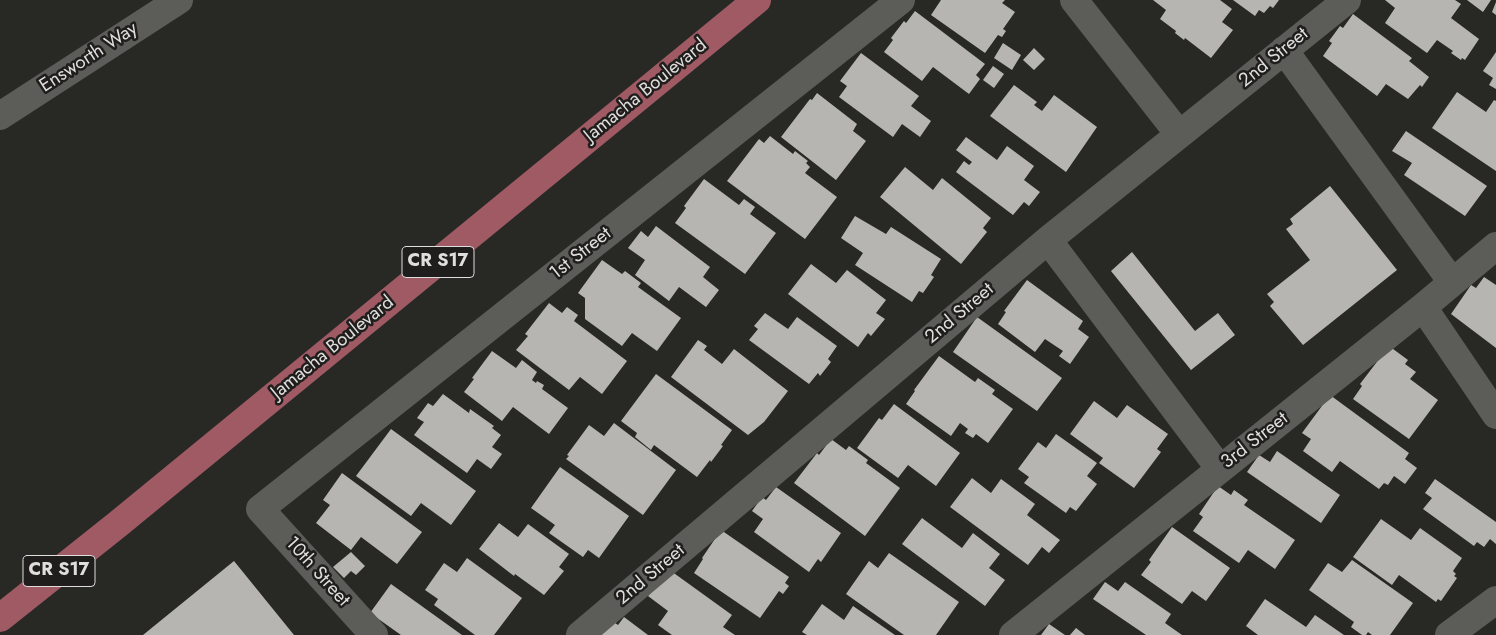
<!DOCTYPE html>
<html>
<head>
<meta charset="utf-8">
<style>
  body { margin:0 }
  canvas { display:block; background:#282825 }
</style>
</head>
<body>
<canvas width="1496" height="635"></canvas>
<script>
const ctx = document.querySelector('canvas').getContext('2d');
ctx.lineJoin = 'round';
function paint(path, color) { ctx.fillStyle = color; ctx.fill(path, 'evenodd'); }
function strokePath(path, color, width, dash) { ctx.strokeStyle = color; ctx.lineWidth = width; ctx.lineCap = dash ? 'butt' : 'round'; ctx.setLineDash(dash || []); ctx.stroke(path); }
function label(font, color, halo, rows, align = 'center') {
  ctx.font = font + ' Jost,sans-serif'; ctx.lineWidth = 5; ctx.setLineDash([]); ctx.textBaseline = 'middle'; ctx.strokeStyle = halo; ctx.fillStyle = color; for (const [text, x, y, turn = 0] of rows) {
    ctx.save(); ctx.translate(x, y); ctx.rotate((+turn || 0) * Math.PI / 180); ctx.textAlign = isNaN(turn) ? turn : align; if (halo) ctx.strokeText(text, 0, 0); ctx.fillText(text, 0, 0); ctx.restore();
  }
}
paint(new Path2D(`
  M941,0H1005L1002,3L1015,12L1003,29L1006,31L1002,37L998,35L985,53L931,15Z
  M1153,0H1220L1232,9L1222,22L1233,30L1211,58L1185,38L1184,40L1175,33L1176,31L1160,19L1166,10Z
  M1233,0H1279L1273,8L1270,6L1264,13L1259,10L1255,16Z
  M1385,0H1455L1461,4L1451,18L1479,39L1465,60L1462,58L1461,60L1451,53L1453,51L1437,40L1427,53L1385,23L1395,8Z
  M1467,0H1491L1483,12Z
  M1496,2V15L1492,12Z
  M915,11L985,64L976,75L980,79L969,94L933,67L922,81L884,52L893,40L891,38L904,21L906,23Z
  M1353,14L1412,58L1409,61L1429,77L1422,87L1420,85L1408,99L1386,84L1377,96L1323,56L1332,43L1329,41L1340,26L1343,28Z
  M1003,43L1021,55L1012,70L994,58Z
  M1034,48L1045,59L1034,70L1023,60Z
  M1496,52V89L1489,85L1493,78L1483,71Z
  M861,53L919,96L911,106L931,121L920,137L902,124L893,137L839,97L847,86L840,81Z
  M993,66L1004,74L994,88L983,80Z
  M1014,85L1037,102L1034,105L1042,111L1054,95L1097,127L1066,172L990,116Z
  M1457,92L1486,112L1494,100L1496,101V171L1432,128Z
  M817,93L857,124L853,131L866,141L836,180L781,137L810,99L812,100Z
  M1406,131L1487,186L1465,216L1404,175L1412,163L1392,151Z
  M770,136L793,154L795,151L808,161L806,163L810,167L805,173L837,197L805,239L727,181L759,139L764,143Z
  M966,137L997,160L1007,146L1034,166L1024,180L1040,192L1029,206L1024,202L1013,215L956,172L964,161L969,165L972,162L956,150Z
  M905,167L933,190L942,178L991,218L983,228L987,232L961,264L880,197Z
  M704,179L739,205L744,199L755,207L750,214L776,233L745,274L675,223L686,208L684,206Z
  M1330,186L1397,270L1303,345L1270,306L1274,302L1267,294L1310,260L1286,229L1293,224L1290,219Z
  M855,216L886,234L891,227L941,259L931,275L934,277L923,293L919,291L912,302L855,265L863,253L841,238Z
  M656,226L710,267L703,277L719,290L706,307L679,287L669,301L635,275L645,260L628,248L641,231L648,237Z
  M1132,252L1195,331L1218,313L1235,335L1191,370L1111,271Z
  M602,260L622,274L625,271L641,283L638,287L681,318L657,351L632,333L622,346L585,319V298L578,293Z
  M811,264L836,283L847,270L886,300L876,313L885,319L871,336L868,333L858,347L788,294Z
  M1484,277L1496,285V348L1451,314L1471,285L1476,288Z
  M1027,280L1083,321L1078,329L1089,337L1070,364L1059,356L1063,351L1045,339L1035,352L998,324L1006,312L1004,311Z
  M549,303L562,313L567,307L578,315L574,321L627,361L602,394L580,377L569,390L516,350L528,336L525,334Z
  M765,313L788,329L797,317L837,346L828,359L831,362L820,376L818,373L809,384L749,340L758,329L754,326Z
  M977,317L1062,378L1037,411L953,352Z
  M698,340L707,346L704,350L722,364L734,349L788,391L764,422L748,435L671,377Z
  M1389,346L1408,360L1405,364L1416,372L1410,379L1438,400L1409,439L1353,399L1362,386L1360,384Z
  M492,351L516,368L522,360L537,372L532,380L536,383L537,381L544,385L542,389L568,408L549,434L513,407L502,421L464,392L474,379L472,378Z
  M939,356L975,382L978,378L995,390L992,394L1013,409L988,443L976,434L973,438L965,433L968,429L960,423L951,436L906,404L915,391L914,390Z
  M656,374L732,430L721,445L723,446L711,462L710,460L697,477L654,445L651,450L635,437L637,433L621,421Z
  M443,394L469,413L470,409L494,426L492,428L501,435L492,447L502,454L491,469L477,459L467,473L414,435L424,422L417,418L428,403L433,406Z
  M1330,395L1409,453L1405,459L1417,468L1405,484L1394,476L1388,485L1384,483L1379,489L1340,461L1332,472L1303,451L1311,439L1302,433Z
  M1094,401L1117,418L1127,405L1168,434L1157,449L1161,452L1134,488L1099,463L1103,458L1070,434Z
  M894,404L960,453L936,486L908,465L898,478L857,448L879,418L882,420Z
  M614,423L676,470L643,515L566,459L569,456L567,455L589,425L604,436Z
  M391,429L476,491L451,525L421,503L411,516L356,476Z
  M1056,434L1097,463L1087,476L1097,484L1076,511L1070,507L1066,513L1024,483L1029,477L1018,469L1038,442L1046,448Z
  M831,439L846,450L849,446L868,460L866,463L900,488L865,536L794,483L817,453L819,455Z
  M1277,451L1340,495L1321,523L1247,472L1259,455L1270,462Z
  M560,467L629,516L599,558L588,550L583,557L549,533L555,525L531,508Z
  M342,473L422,532L397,564L361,537L351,550L316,523L330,505L323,500Z
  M972,478L991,493L1001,479L1035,504L1027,515L1060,540L1049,553L1042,547L1028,565L950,507Z
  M1435,479L1496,522V544L1490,539L1484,547L1477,542L1474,546L1423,509L1432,498L1425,493Z
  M1218,486L1231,495L1234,490L1248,500L1244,505L1295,540L1275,569L1248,550L1239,563L1193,531L1203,517L1199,514Z
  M776,487L841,533L821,562L818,559L809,572L754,532L763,519L752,511L762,497L766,500Z
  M922,518L962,548L973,533L1000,554L989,568L1005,580L985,606L902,544Z
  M1381,519L1411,540L1420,528L1462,558L1453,571L1456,574L1454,576L1457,578L1441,601L1438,599L1436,602L1399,575L1392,585L1353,557Z
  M499,523L518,537L528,524L569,554L559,567L564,571L544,595L515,574L514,576L479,549Z
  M1172,527L1230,568L1206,601L1192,591L1182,604L1141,575L1151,562L1149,560Z
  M721,530L789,577L785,583L789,586L783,594L779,591L760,618L694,573L703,559L702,558Z
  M351,552L365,566L356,575L351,571L344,578L333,567Z
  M889,553L959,602L936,635H904L846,594L869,561L878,568Z
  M467,558L522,598L494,635H475L434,605L438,599L425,590L444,563L457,572Z
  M1352,560L1413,603L1390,635H1372L1368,632L1366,635H1362L1351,627L1354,622L1309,590L1328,563L1342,572Z
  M234,561L294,635H143Z
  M671,571L732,615L723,627L735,635H672L658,625L668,611L648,596L660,581Z
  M1105,582L1118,591L1125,582L1171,614L1165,623L1182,635H1146L1093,599Z
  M391,584L462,635H401L370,613Z
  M1265,599L1306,627L1315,615L1344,635H1258L1246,626Z
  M822,604L844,620L853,606L895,635H807L802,632Z
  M624,617L648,635H600L611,620L618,625Z
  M1049,624L1065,635H1041Z
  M1076,628L1085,635H1070Z`), '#b6b5b2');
strokePath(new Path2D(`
  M1074,0L1179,134
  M1284,50L1452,282
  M0,116L179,0
  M1048,240L1220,469
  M1423,307L1496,415
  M374,635L260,509L901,0
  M580,635L1048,240L1347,0
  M1013,635L1423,307L1496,246
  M1449,635L1496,600`), '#5c5c59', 28);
strokePath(new Path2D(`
  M0,618L118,524L757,0`), '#9f5a64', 28);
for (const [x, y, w] of [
  [438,262,72],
  [59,571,72]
]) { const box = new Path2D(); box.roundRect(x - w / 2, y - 15.5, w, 31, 4); ctx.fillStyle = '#1f1e1c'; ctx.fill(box); strokePath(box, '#dfdedd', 1); }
label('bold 18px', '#dfdedd', null, [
  ["CR S17",438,262],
  ["CR S17",59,571]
]);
label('19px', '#dfdedd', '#1f1e1c', [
  ["Ensworth Way",89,58,-33],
  ["2nd Street",1274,58,-39],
  ["Jamacha Boulevard",646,91,-39],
  ["1st Street",581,254,-38],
  ["2nd Street",960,314,-40],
  ["Jamacha Boulevard",333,348,-39],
  ["3rd Street",1255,441,-38],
  ["10th Street",317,572,48],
  ["2nd Street",651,575,-40]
]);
</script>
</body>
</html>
